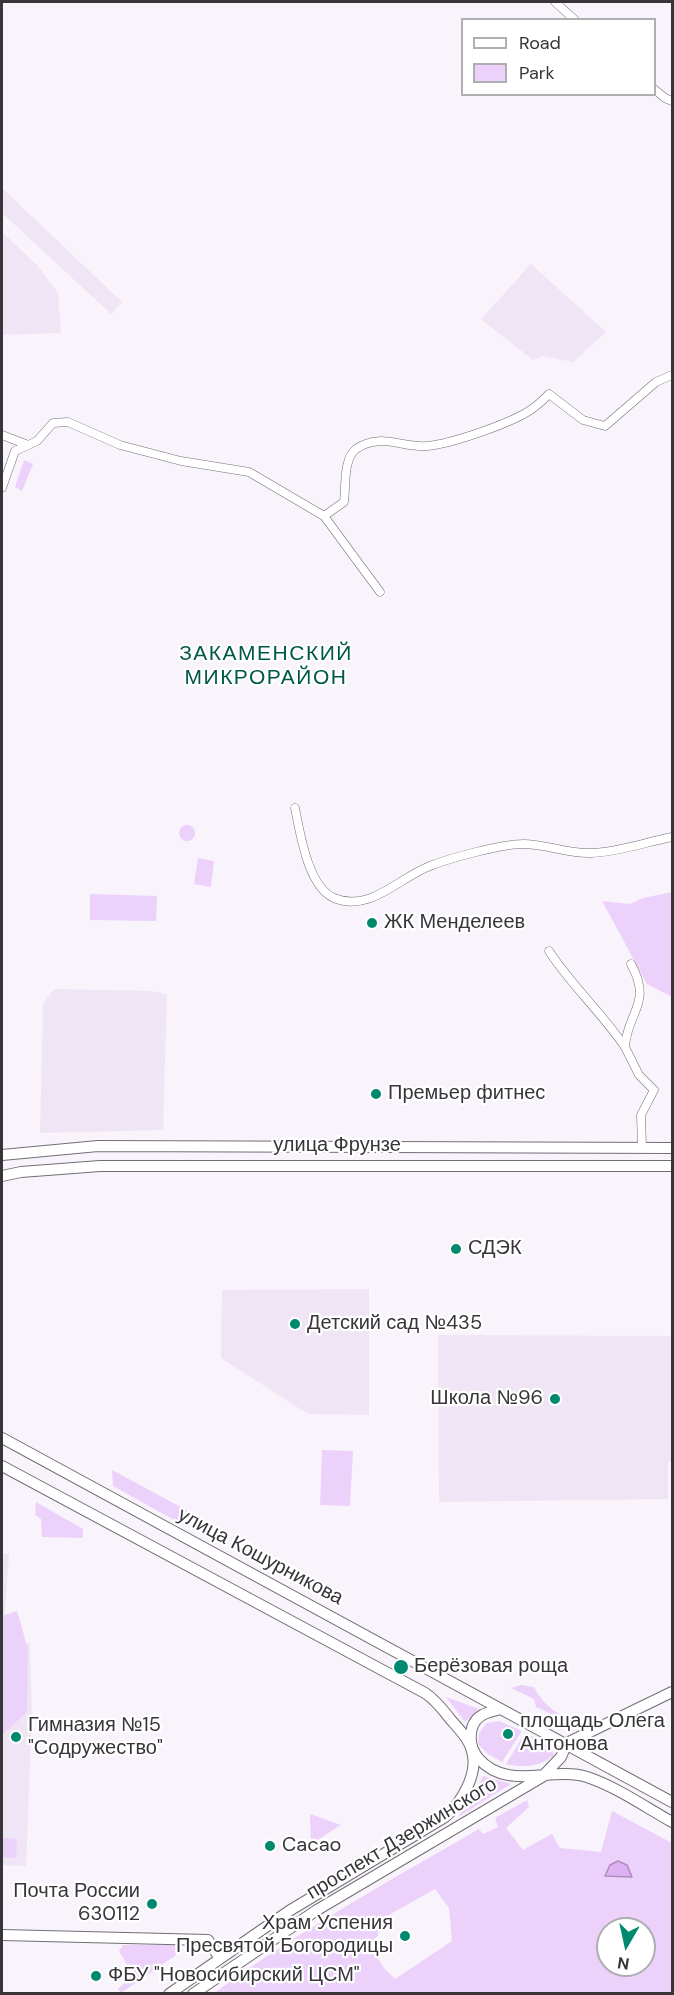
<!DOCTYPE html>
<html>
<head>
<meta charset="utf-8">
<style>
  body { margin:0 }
  #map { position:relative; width:674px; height:1995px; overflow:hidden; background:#f9f3fc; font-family:"DM Sans",sans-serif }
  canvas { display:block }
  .frame { position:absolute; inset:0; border:3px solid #373539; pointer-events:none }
  .legend { position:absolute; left:461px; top:18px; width:195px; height:78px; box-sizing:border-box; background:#fff; border:2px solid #afaeb0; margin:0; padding:8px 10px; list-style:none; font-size:18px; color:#373539 }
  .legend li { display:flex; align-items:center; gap:12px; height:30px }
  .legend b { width:30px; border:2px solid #afaeb0 }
  .north { position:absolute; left:596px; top:1917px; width:60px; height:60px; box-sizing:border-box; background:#fff; border:2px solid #afaeb0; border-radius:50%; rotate:189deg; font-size:16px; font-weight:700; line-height:24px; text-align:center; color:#373539 }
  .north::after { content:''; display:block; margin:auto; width:21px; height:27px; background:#00896f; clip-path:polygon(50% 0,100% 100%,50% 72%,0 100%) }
</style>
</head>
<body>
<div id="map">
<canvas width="674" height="1995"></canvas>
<div class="frame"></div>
<ul class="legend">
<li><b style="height:8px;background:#fff"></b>Road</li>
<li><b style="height:16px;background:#ecd1fb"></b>Park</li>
</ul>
<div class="north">N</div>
</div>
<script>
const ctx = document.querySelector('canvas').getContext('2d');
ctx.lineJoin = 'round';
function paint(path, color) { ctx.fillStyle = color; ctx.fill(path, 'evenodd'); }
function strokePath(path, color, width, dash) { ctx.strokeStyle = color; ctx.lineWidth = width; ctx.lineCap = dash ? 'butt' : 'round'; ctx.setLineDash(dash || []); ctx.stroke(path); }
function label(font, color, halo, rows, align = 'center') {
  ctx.font = font + ' "DM Sans",sans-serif'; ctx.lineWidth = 4.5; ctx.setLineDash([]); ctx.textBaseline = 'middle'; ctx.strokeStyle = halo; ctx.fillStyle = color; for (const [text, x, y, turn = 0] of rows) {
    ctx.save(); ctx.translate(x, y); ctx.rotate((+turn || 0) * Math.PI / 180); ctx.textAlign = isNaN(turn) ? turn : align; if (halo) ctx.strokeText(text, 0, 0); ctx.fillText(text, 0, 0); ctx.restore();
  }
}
paint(new Path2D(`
  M2,188L122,302L111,314L2,213Z
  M2,232L38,266L58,293L61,333L2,335Z
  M531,264L606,332L573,362L542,356L533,360L481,319Z
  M54,989L152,991L167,995L163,1130L40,1133L43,1004Z
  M369,1289V1415L308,1414L221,1358L222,1290Z
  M438,1335L672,1336V1462H668V1499L439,1502Z
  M2,1554H9L4,1628H2Z
  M30,1643L32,1715L26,1866L2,1865V1644Z`), '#f0e5f5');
paint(new Path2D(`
  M24,460L33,464L22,491L15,487Z
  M179 833a8 8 0 1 1 16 0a8 8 0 1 1-16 0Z
  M198,858L214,861L211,887L194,884Z
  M672,892V997L647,984L602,901L630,904L643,898Z
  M90,894L157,896L156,921L90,920Z
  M322,1450L353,1451L350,1506L320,1505Z
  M112,1470L190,1512L183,1525L113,1486Z
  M36,1502L83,1529V1538L42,1537L41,1519L35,1515Z
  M17,1611L28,1649L27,1712L3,1734L2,1616Z
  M521,1685L534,1687C542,1703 561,1722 581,1716L583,1720L567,1721L536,1707L534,1699L511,1688Z
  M446,1697L479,1709L465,1722Z
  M499,1721L522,1731L502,1762L488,1754L478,1744L479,1733L487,1723Z
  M525,1733L549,1745L554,1755C541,1767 522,1768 506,1764Z
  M483,1776L511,1784L458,1817L475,1793Z
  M527,1800L529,1807L506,1828L523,1850L552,1834L560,1848L601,1852L612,1811L672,1843V1993L213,1994C297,1932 389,1881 479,1829L483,1834L498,1827L495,1818ZM435,1889L449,1908L452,1941L395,1979L384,1968L368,1943L378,1936V1921ZM608,1929H644V1965H608Z
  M310,1814L341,1825L311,1844Z
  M2,1838L17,1839L16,1858L2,1857Z
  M123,1945H175L176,1955L121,1993L118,1989C133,1977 129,1966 119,1951Z`), '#ecd1fb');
const water = new Path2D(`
  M618,1861L627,1865L632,1877L605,1876L610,1865Z`);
paint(water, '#deb1f5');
strokePath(water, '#ac8cbd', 1.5);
const street = new Path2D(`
  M555,2L575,20
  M654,89L665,98L672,101
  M2,435L28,445
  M2,488L15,451L37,441L53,423L68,422L120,445L181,461L249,472L324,516L380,592
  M324,516L344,502C346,487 343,459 356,449C380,432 402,448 427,446C451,444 512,423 532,409C538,405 544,399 549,394L583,420L605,426L656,382L672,375
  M295,808C300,833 308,887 334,898C370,913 398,878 430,866C450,858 502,844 523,844C546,844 569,854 591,853C619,852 646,842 672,837
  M549,951C571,985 602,1013 625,1047C627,1012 653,1004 631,964
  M625,1047L639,1075L654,1090L641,1115L642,1147`);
const secondary = new Path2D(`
  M2,1155L98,1146L672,1148
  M2,1176L21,1172L100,1166H672
  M2,1438L672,1802
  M2,1466L425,1693C436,1700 443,1710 451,1720C459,1729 469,1739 472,1751C479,1774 461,1803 445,1817L289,1911L169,1994
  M501,1709C489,1712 476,1714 472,1728C469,1739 471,1749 478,1758C508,1792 550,1766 587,1777C617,1787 645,1807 672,1822
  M567,1743L672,1692
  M2,1935L208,1940L219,1957
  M193,1994L317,1910L542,1777L561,1757L567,1743`);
strokePath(street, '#736e76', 9);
strokePath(secondary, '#736e76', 12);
strokePath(street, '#fff', 8);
strokePath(secondary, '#fff', 10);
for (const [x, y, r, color] of [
  [372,923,6,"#00896f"],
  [376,1094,6,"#00896f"],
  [456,1249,6,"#00896f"],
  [295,1324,6,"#00896f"],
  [555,1399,6,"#00896f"],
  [401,1667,8,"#00896f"],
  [508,1734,6,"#00896f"],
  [16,1737,6,"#00896f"],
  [270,1846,6,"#00896f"],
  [152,1904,6,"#00896f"],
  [405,1936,6,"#00896f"],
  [96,1976,6,"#00896f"]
]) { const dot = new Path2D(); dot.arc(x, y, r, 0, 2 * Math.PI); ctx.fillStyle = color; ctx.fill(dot); strokePath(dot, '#fff', 2); }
label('20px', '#373539', '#fff', [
  ["ЖК Менделеев",384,923],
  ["Премьер фитнес",388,1094],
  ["СДЭК",468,1249],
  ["Детский сад №435",307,1324],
  ["Школа №96",543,1399,"right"],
  ["Берёзовая роща",414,1667],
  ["площадь Олега",520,1722],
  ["Антонова",520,1745],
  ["Гимназия №15",28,1726],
  ["\"Содружество\"",28,1749],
  ["Cacao",282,1846],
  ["Почта России",140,1892,"right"],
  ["630112",140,1915,"right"],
  ["Храм Успения",393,1924,"right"],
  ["Пресвятой Богородицы",393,1947,"right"],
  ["ФБУ \"Новосибирский ЦСМ\"",108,1976]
], 'left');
label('20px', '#373539', '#fff', [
  ["улица Фрунзе",337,1146],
  ["улица Кошурникова",260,1557,28],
  ["проспект Дзержинского",402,1839,-31]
]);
ctx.letterSpacing = '1.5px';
label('21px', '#005947', '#fff', [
  ["ЗАКАМЕНСКИЙ",266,654],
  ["МИКРОРАЙОН",266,678]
]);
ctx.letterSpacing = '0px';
</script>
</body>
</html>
